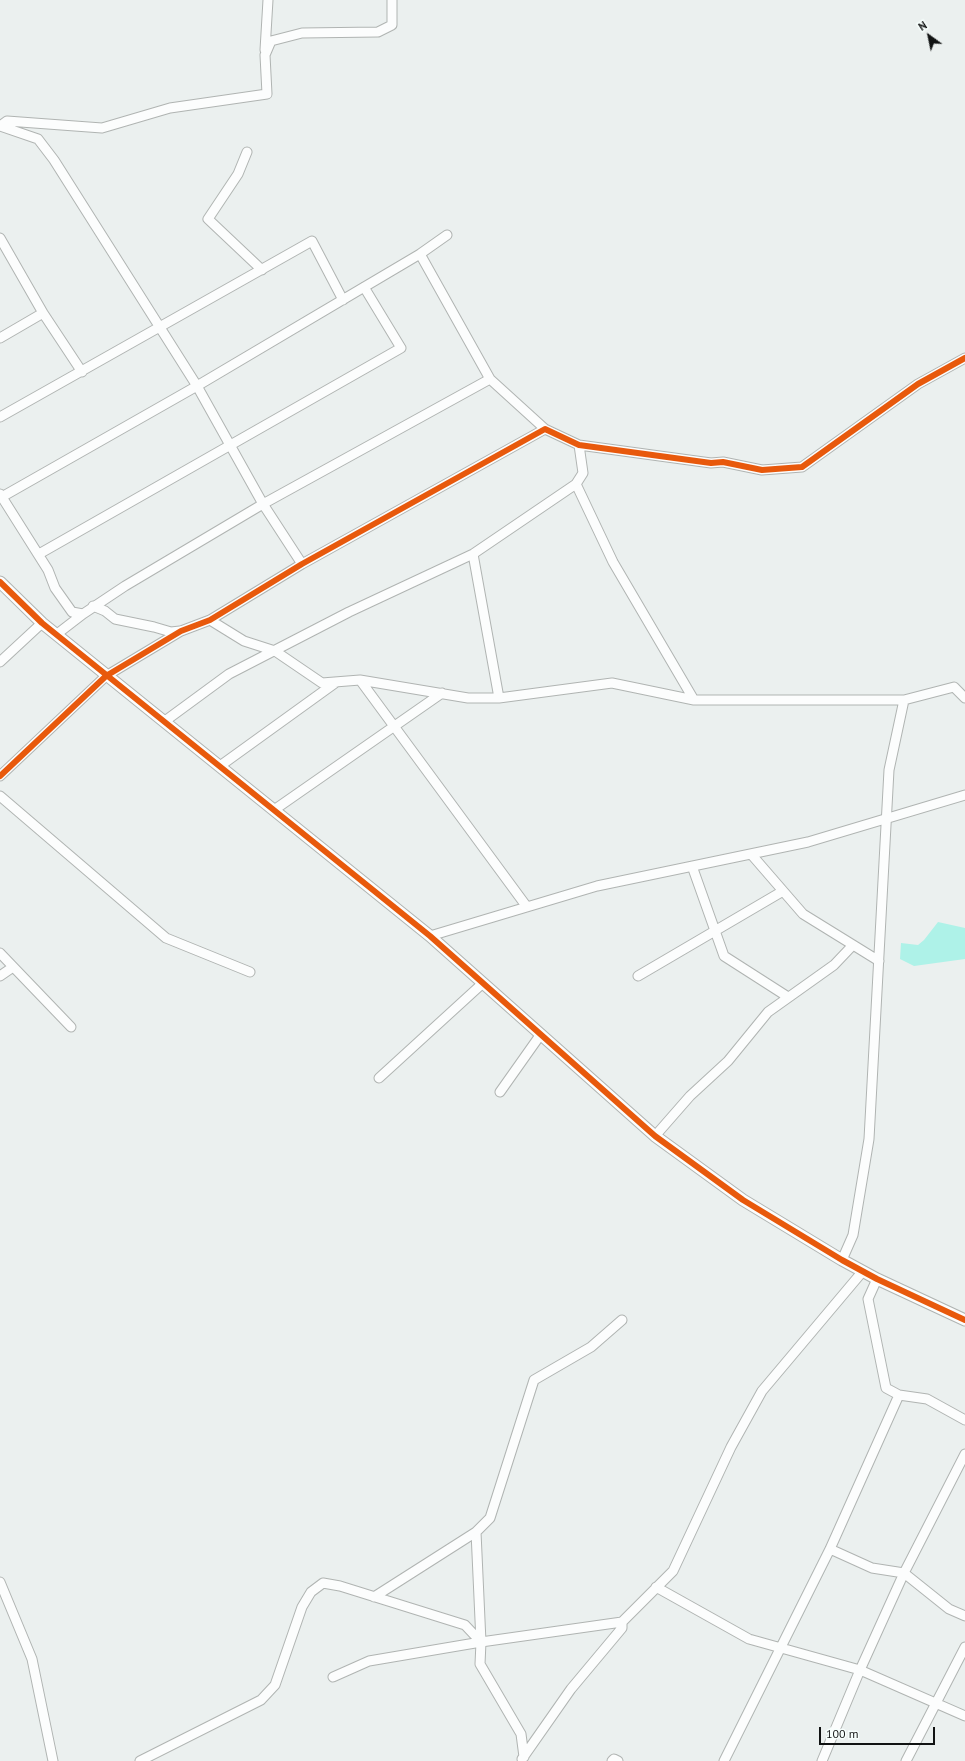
<!DOCTYPE html>
<html>
<head>
<meta charset="utf-8">
<style>
  body { margin:0 }
  #map { position:relative; width:965px; height:1761px; overflow:hidden; background:#ebf0ef; font-family:"PT Sans",sans-serif }
  canvas { display:block }
  .north { position:absolute; left:909px; top:16px; width:40px; height:40px; -webkit-text-stroke:3px #f7fffd; paint-order:stroke; rotate:327deg; font-size:11px; font-weight:700; line-height:16px; text-align:center; color:#111313 }
  .north::after { content:''; display:block; margin:auto; width:14px; height:18px; background:#111313; clip-path:polygon(50% 0,100% 100%,50% 72%,0 100%) }
  .scale { position:absolute; left:819px; top:1727px; width:116px; height:18px; box-sizing:border-box; border:2px solid #111313; border-top:0; padding-left:5px; font-size:12px; line-height:14px; white-space:nowrap; color:#111313; -webkit-text-stroke:3px #f7fffd; paint-order:stroke }
</style>
</head>
<body>
<div id="map">
<canvas width="965" height="1761"></canvas>
<div class="north">N</div>
<div class="scale">100 m</div>
</div>
<script>
const ctx = document.querySelector('canvas').getContext('2d');
ctx.lineJoin = 'round';
function paint(path, color) { ctx.fillStyle = color; ctx.fill(path, 'evenodd'); }
function strokePath(path, color, width, dash) { ctx.strokeStyle = color; ctx.lineWidth = width; ctx.lineCap = dash ? 'butt' : 'round'; ctx.setLineDash(dash || []); ctx.stroke(path); }
paint(new Path2D(`
  M938,922L965,928V959L914,966L900,959L901,943L918,945L924,940Z`), '#aef2e8');
const minor = new Path2D(`
  M265,50L268,0
  M0,126L38,139L54,160L197,386L263,504L302,564
  M0,126L7,121L102,128L170,108L267,94L265,55L271,41L302,33L378,32L392,25V0
  M247,152L238,174L208,219L262,270
  M0,238L43,313L82,372
  M420,254L490,379L545,429
  M0,338L43,313
  M0,417L312,241L343,300
  M576,484L613,562L694,700
  M0,494L48,570L55,588L72,612L83,614L57,634
  M0,498L197,386L420,254L447,235
  M39,554L401,348L364,287
  M473,554L499,698
  M93,606L105,611L115,619L154,627L171,632L180,631
  M83,614L125,586L263,504L490,379
  M210,620L244,641L275,651L322,683L360,680L468,698H499L612,683L694,700H904L954,687L965,698
  M0,662L42,623
  M360,680L527,907
  M165,721L229,674L349,612L473,554L576,484L583,473L579,445
  M220,766L335,683
  M0,776L106,676L181,631L210,620L302,564L545,429L579,445L711,463L723,462L762,470L802,467L918,384L965,358
  M0,796L166,938L250,972
  M274,810L442,693
  M751,854L803,914L879,961
  M692,866L724,956L788,997
  M430,936L597,886L808,842L965,795
  M0,953L71,1027
  M0,976L13,967
  M638,976L783,891
  M379,1078L483,983
  M500,1092L541,1034
  M655,1136L690,1096L728,1061L768,1012L834,965L853,945
  M842,1260L853,1235L869,1139L889,770L904,700
  M877,1279L868,1299L886,1388L899,1395L927,1399L965,1420
  M476,1532L481,1642L480,1664L521,1734L524,1757
  M830,1549L872,1568L904,1573L949,1609L965,1616
  M0,1582L32,1659L53,1761
  M656,1587L749,1639L860,1670L965,1716
  M374,1597L476,1532L490,1518L534,1380L591,1347L622,1320
  M333,1677L369,1661L481,1642
  M522,1759L571,1689L622,1628V1622
  M140,1761L261,1700L275,1685L302,1607L311,1592L323,1583L340,1586L465,1625L481,1642L622,1622L673,1571L731,1447L762,1391L863,1271
  M612,1761L614,1759L618,1761
  M724,1761L830,1549L899,1395
  M822,1761L860,1670L904,1573L965,1454
  M906,1761L965,1647`);
const tertiary = new Path2D(`
  M0,582L42,623L430,936L655,1136L743,1200L842,1260L877,1279L965,1320`);
strokePath(minor, '#b0b4b2', 11);
strokePath(tertiary, '#b0b4b2', 13);
strokePath(minor, '#fcfdfd', 9);
strokePath(tertiary, '#fcfdfd', 11);
strokePath(new Path2D(`
  M0,582L42,623L430,936L655,1136L743,1200L842,1260L877,1279L965,1320
  M0,776L106,676L181,631L210,620L302,564L545,429L579,445L711,463L723,462L762,470L802,467L918,384L965,358`), '#e8590c', 6);
</script>
</body>
</html>
